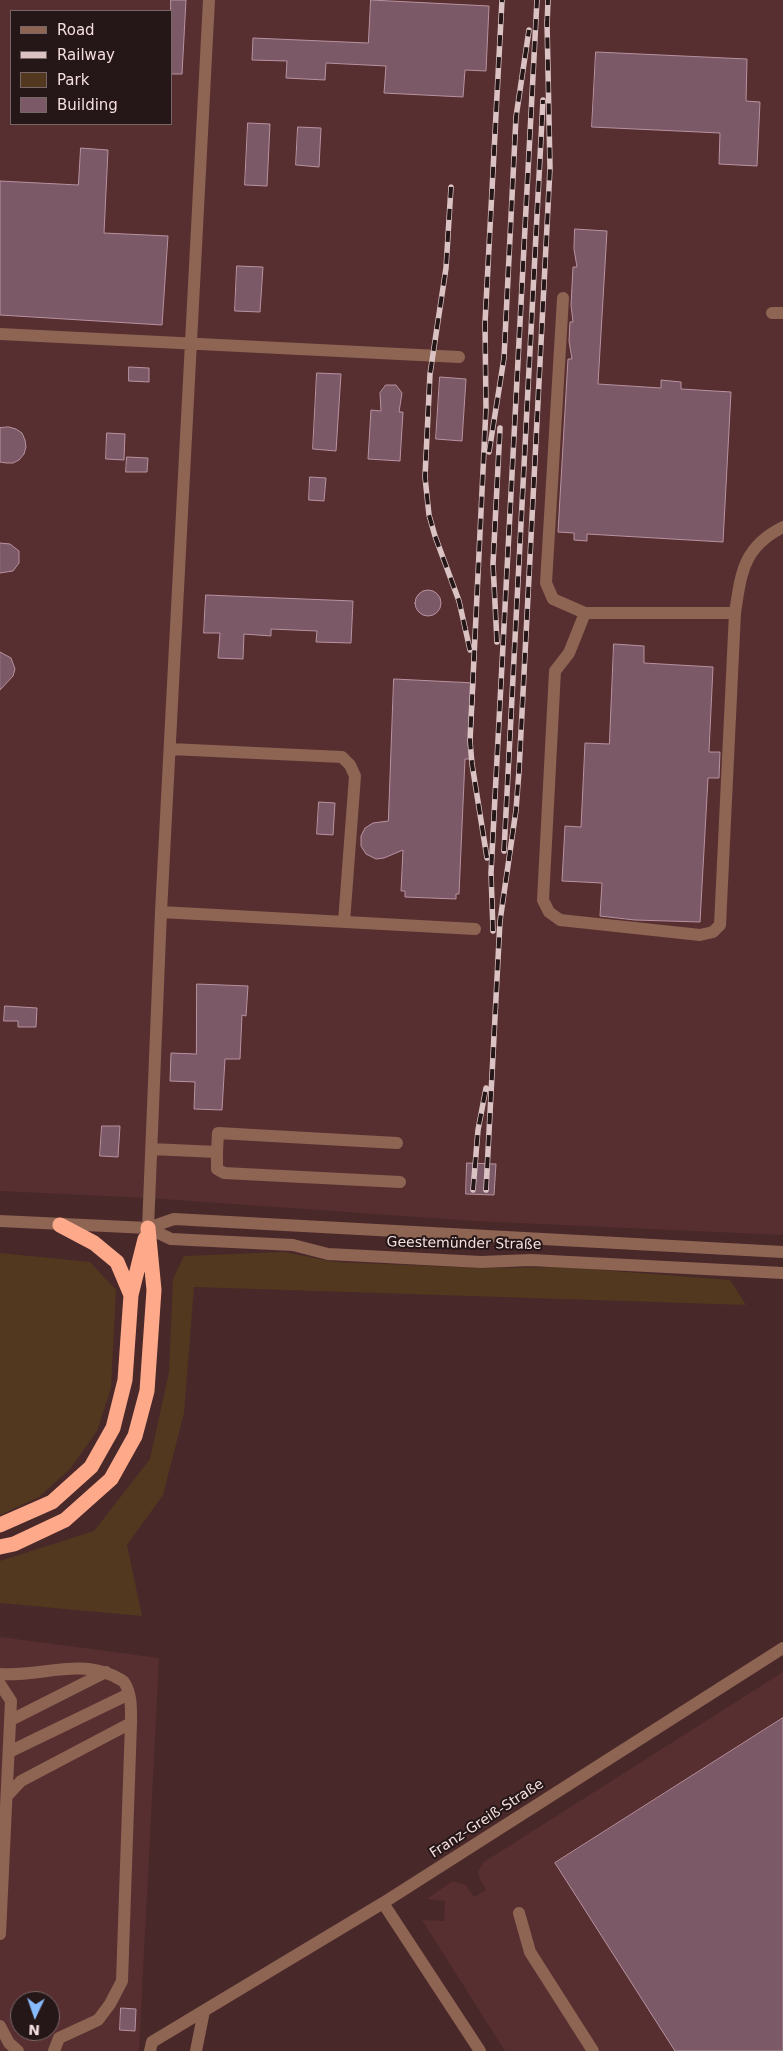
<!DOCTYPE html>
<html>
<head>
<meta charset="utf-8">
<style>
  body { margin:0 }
  #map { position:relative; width:783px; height:2051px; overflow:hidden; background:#49282a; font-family:"DejaVu Sans",sans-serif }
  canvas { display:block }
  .legend { position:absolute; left:10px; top:10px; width:162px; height:115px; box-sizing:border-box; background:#251617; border:1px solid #786667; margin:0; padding:6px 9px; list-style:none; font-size:15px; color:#f4dede }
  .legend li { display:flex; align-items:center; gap:10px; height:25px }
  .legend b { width:25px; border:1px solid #786667 }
  .north { position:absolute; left:10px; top:1991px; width:50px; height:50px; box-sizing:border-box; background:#251617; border:1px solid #786667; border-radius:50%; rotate:183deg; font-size:14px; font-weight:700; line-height:20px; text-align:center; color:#f4dede }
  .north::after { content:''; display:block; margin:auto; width:18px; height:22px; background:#88bbfc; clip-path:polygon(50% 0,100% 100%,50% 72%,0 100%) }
</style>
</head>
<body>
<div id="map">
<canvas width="783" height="2051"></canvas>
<ul class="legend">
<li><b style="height:6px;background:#8e6453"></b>Road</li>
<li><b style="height:6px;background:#dbc3c4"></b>Railway</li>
<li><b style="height:14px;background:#51381e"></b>Park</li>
<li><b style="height:14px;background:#7c5967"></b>Building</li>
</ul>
<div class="north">N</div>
</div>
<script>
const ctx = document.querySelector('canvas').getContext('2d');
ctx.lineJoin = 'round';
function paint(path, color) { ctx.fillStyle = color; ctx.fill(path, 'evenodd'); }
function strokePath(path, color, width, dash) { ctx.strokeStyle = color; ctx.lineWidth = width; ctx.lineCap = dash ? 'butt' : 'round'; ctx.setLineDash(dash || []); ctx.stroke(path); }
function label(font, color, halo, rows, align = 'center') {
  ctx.font = font + ' "DejaVu Sans",sans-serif'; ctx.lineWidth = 4; ctx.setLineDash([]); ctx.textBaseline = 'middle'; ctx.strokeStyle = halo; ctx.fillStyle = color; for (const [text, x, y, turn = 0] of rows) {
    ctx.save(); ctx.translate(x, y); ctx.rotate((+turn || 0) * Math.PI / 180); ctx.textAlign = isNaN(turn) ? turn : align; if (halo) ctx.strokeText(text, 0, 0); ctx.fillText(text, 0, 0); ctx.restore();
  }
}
paint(new Path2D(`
  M0,0H783V1235L475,1221L148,1198L0,1191ZM11,11H171V124H11Z
  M0,1637L159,1658L139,2051H0ZM20,2001H50V2031H20Z
  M783,1672V2051H505L422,1920L444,1921L445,1901L427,1899L451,1882H456L466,1885L474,1897L486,1890L480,1879L478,1871L484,1862Z`), '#572f31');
paint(new Path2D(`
  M284,1252L335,1262L480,1268L561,1267L730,1280L746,1305L194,1287L184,1413L163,1495L127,1545L142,1616L0,1603V1561L94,1531L150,1459L169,1372L173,1279L184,1256Z
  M0,1253L90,1262L116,1290L111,1388L97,1431L70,1469L39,1497L0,1515Z`), '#51381e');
const building = new Path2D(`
  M171,0H186L182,74H171Z
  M371,0L489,6L486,71L465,70L463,97L384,93L386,66L326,63L325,80L286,78L287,61L252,60L253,38L368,43Z
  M596,52L747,59L746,101L760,102L757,166L719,164L720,133L592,127Z
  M248,123L270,124L267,186L245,185Z
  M298,127L321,128L319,167L296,165Z
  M81,148L108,150L104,233L168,236L162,325L0,315V181L78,185Z
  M575,229L607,231L598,384L661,388V380L681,382V389L731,392L723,542L587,534V541L574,540V533L558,532L568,359H572L569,341L570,322H573L571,305L573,267H577L574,249Z
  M237,266L263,267L260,312L235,311Z
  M129,367L149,368V382L129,381Z
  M317,373L341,374L336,451L313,449Z
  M440,377L466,379L462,441L436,439Z
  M386,385H396L402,393L399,412H403L400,461L368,459L371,410L381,411L380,393Z
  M9,427L16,429L22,433L25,440L26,447L24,454L19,460L13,463H6L0,462V428Z
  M107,433L125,434L124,460L106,459Z
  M127,457L148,458L147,472H126Z
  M310,477L326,478L324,501L309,500Z
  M0,543L10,544L19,551V563L13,571L0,573Z
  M415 603a13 13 0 1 1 26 0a13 13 0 1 1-26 0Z
  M206,595L353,601L351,643L316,642L317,631L271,629V636L244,634L243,659L218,658L220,633H204Z
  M614,644L644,646V663L713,667L709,752H720L719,778H708L700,922L635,920L600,916L602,883L562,881L565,826L581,827L585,743L609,744Z
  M0,652L11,658L15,669L13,676L0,690Z
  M394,679L475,683L471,759H465L459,894H456V899L405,897V891H401L403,850L384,858L376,859L366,854L361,846V836L365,828L373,823L388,821Z
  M319,802L335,803L333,835L317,834Z
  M197,984L248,986L246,1016L242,1015L240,1059H225L222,1110L194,1109L195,1082L170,1081L171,1053L196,1054Z
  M5,1006L37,1008L36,1027H18V1021H4Z
  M102,1126H120L118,1157L100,1156Z
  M467,1163L496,1164L494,1195L466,1194Z
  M783,1718V2051H675L555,1863Z
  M121,2008L136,2009L135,2031L120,2030Z`);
paint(building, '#7c5967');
strokePath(building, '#b792a0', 1);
strokePath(new Path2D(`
  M563,298L546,583L553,599L585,613L569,653L555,671L543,900L549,912L560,920L700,935L713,932L720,925L735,613
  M772,313H783
  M0,334L459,357
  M585,613H735C741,573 743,547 783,527
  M170,749L342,757L350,765L355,776L344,922
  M161,912L475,929
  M151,1149L217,1152V1169L224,1173L400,1182
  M217,1152L218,1133L397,1143
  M0,1221L148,1228L174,1219L783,1252
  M148,1228L161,912L209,0
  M148,1228L171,1239L293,1245L328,1254L481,1262L531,1260L783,1273
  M0,1674C38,1677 78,1659 114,1676C117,1678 122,1680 124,1682C132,1694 131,1709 131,1723L122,1981L110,2004L98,2020L59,2038L54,2051
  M0,1684L11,1701L0,1934
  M11,1720L106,1672
  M9,1752L129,1694
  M7,1796L21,1781L131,1723
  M383,1903L480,2051
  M519,1913L530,1952L593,2051
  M0,2026L9,2043L18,2051
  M150,2051L152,2042L383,1903L783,1648
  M196,2051L204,2011`), '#8e6453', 12);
strokePath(new Path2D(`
  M131,1295L145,1239
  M0,1525L52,1502L91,1467L113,1428L125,1380L131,1295L117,1262L94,1243L60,1225
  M0,1547L14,1544L65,1520L111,1479L135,1436L147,1391L154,1290L148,1228`), '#feaa8a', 15);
const rail = new Path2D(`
  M547,27L548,0
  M451,187L446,268L430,374L425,477L429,515L435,536L459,601L470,650
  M489,452L504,358L516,117L529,30
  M497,642L493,564L500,428
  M504,851L543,100
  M487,858L472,764L470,741L486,408L485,323L502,0
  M493,931L491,873L537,0
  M473,1190L478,1130L486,1088
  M486,1190L500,921L516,810L519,771L550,168L547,21`);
strokePath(rail, '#dbc3c4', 5.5);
strokePath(rail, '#251617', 4, [11]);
label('14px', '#f4dede', '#251617', [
  ["Geestemünder Straße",464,1244,1],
  ["Franz-Greiß-Straße",487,1819,-33]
]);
</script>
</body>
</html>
